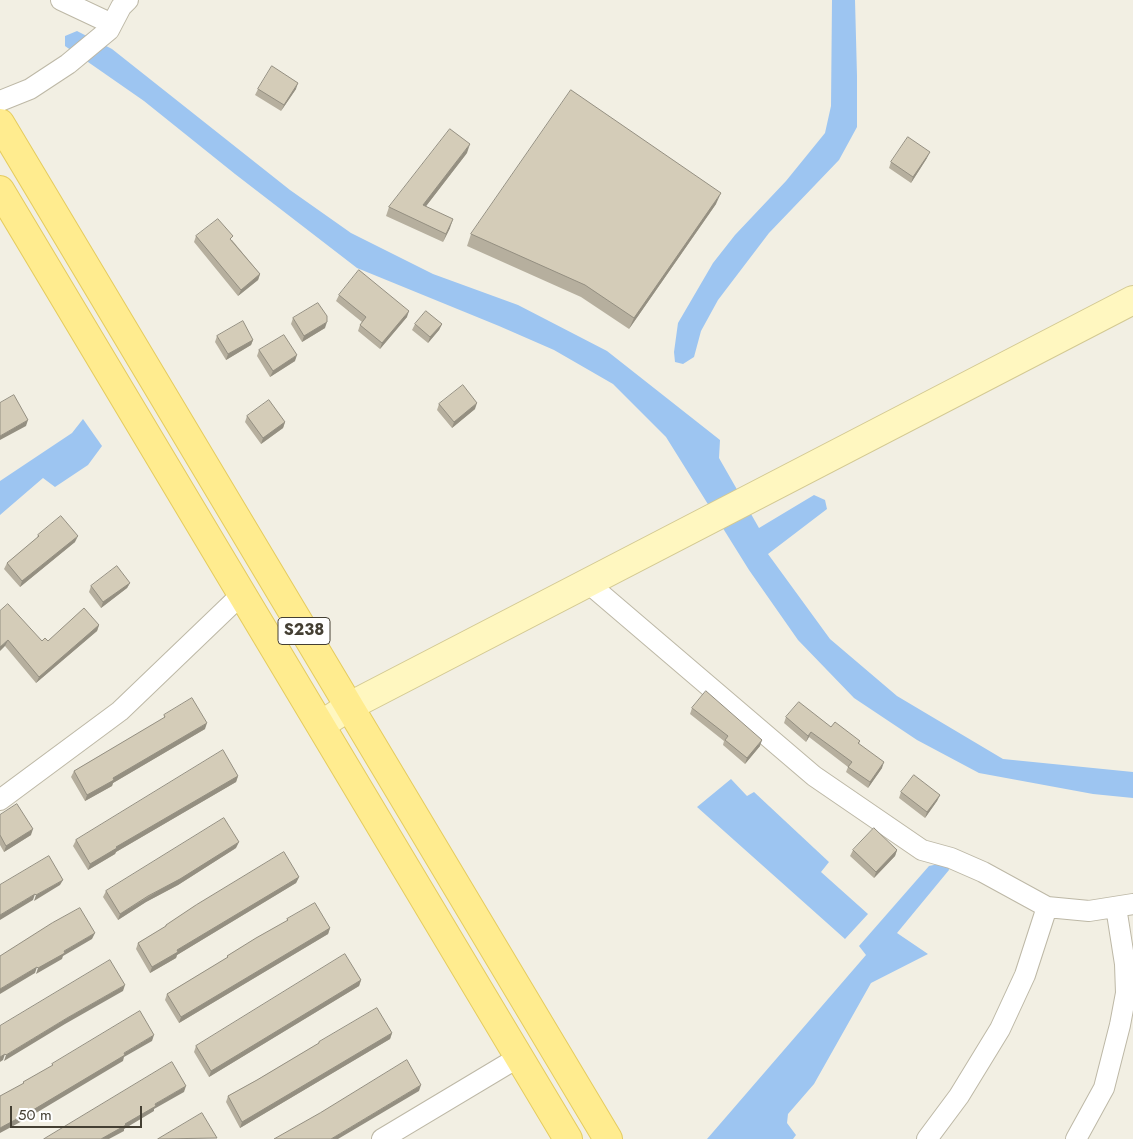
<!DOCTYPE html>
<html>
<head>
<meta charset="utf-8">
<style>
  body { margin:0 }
  #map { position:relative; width:1133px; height:1139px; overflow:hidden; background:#f2efe3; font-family:Jost,sans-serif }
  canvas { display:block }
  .scale { position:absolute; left:10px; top:1106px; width:132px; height:22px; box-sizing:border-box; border:2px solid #443f33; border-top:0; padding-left:6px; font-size:15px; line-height:18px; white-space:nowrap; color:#443f33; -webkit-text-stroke:4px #fff; paint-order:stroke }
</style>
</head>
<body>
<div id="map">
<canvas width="1133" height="1139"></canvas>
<div class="scale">50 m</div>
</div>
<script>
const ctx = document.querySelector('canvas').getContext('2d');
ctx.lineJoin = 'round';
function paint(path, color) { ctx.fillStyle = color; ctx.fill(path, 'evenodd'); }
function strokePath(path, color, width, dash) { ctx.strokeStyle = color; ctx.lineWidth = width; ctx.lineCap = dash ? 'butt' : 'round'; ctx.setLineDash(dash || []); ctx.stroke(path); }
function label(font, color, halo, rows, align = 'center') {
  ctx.font = font + ' Jost,sans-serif'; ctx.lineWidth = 4.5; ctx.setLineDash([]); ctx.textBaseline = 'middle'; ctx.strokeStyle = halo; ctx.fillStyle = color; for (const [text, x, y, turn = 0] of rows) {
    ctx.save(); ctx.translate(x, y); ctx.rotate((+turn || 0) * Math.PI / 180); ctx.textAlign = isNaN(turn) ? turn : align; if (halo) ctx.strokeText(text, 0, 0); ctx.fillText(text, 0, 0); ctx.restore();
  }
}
paint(new Path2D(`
  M832,0H855L857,76V127L839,160L769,233L718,300L701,331L694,357L683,364L675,362L674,352L678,323L713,263L735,235L786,181L825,133L831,106Z
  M77,31L112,49L290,190L351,233L433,274L518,305L607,351L720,440L719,458L759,528L814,495L825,500L827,509L768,554L830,639L897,696L1003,759L1133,772V798L1093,794L979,773L917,740L854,698L798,640L749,570L666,437L613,384L554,350L499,326L357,268L235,174L144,101L65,46V36Z
  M83,419L102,446L88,465L55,487L43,478L0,515V481L72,433Z
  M731,779L747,796L754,792L829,862L821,872L868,914L845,939L697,807Z
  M947,862L949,870L897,933L928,954L871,983L814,1084L788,1114L787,1123L796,1135L793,1139H707L866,955L859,946L929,866Z`), '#9dc5f1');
const street = new Path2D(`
  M61,0L112,24
  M0,101L30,89L68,64L109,30L121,7L128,0
  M588,583L814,776L922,850L951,858L983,872L1047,907L1089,911L1133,904
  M0,800L120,711L242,594
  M382,1139L519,1057
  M927,1139L959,1096L1000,1029L1025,975L1047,907
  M1076,1139L1104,1088L1120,1025L1126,993L1125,964L1116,907`);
const secondary = new Path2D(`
  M321,725L350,706L1133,300`);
const primary = new Path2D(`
  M0,123L608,1139
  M0,190C189,506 379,822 568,1139`);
strokePath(street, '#bdb8a6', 22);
strokePath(secondary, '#d3c992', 30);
strokePath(primary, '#e5cc5e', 30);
strokePath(street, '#fff', 20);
strokePath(secondary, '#fff7c0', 28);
strokePath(primary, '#ffec8f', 28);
paint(new Path2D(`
  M258,89H296L281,111L255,95Z
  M467,153L426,206L450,228L443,242L386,216L389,207Z
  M927,158L911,183L889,168L891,162Z
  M716,204L629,329L581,297L467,246L471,234Z
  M196,236L232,240L260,274L258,280L238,296L194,242Z
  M339,295L407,317L380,349L358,331L360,325L362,322L336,301Z
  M293,318L325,328L302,342L291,324Z
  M415,324H442L439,330L428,343L412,330Z
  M217,336L253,340L251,345L226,360L215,342Z
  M259,350L295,361L270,377L257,356Z
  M439,404L475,409L452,428L437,410Z
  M247,416L285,422L283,428L261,444L245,422Z
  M38,535L75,542L20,587L4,569L7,563L37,538Z
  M130,583L127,588L101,608L89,592L91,586Z
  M0,611L42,641H48L99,625L97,631L36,683L5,646Z
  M692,708L760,746L745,764L723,745L724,741L690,714Z
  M164,715L205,729L113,783L112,786L85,801L71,777L74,771L164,718Z
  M786,717L831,727L860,741L859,744L882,768L868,788L846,772L848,767L809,737L806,742L784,723Z
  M238,776L236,782L116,852L115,854L88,870L73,846L76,840Z
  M901,792L940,795L937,801L925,818L899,798Z
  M0,815L31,835L4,852L0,845Z
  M236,848L178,885L146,902L118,920L103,897L106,891Z
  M853,850H897L895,856L874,878L850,856Z
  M299,877L296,883L177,955L176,958L150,973L136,949L138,943L165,927L166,925Z
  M287,919L330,928L328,934L179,1023L165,1000L167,994L227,958V956L287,921Z
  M361,980L359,986L209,1077L194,1052L196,1046Z
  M392,1033L390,1039L240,1128L226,1102L228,1096L257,1080L318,1044L319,1042Z`), '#b6af9e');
paint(new Path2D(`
  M298,83L296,89L281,111L284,105Z
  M470,144L467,153L420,214L423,205Z
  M930,152L927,158L911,183L913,177Z
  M721,193L716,204L629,329L634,318Z
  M453,219L450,228L443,242L446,234Z
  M260,274L258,280L238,296L241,290Z
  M409,311L407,317L380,349L382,343Z
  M327,322L325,328L302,342L304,336Z
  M442,324L439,330L428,343L430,337Z
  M253,340L251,345L226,360L228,354Z
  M297,355L295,361L270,377L273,371Z
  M477,403L475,409L452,428L454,422Z
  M28,420L26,426L0,440V436Z
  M285,422L283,428L261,444L263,438Z
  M78,536L75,542L20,587L22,581Z
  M130,583L127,588L101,608L103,602Z
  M99,625L97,631L36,683L39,677Z
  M8,640L5,646L0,651V647Z
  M207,723L205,729L113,783L112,786L85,801L87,795L113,778Z
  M811,732L809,737L806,742L808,736Z
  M762,740L760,746L745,764L747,758Z
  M884,762L882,768L868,788L870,782Z
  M238,776L236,782L116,852L115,854L88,870L90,864L116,847Z
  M940,795L937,801L925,818L927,812Z
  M33,829L31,835L4,852L6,846Z
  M239,842L236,848L178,885L146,902L118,920L120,914Z
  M897,850L895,856L874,878L876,872Z
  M299,877L296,883L177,955L176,958L150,973L152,967L177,950Z
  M63,880L60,885L34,901L36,895Z
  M35,894L33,900L0,920V915Z
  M330,928L328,934L179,1023L181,1017Z
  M95,933L92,939L63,956L62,959L36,974L38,968L64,951Z
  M37,967L35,973L0,994V989Z
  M361,980L359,986L209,1077L211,1071Z
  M125,985L123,991L65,1024L4,1061L6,1055L67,1018Z
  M392,1033L390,1039L240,1128L242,1122Z
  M154,1035L152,1041L124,1057L123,1061L26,1119L0,1133V1128Z
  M5,1054L3,1060L0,1062V1057Z
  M421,1085L419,1091L338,1139H331Z
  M186,1086L184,1092L154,1109V1111L124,1129V1131L109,1139H101L155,1104Z`), '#948f81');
const building = new Path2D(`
  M272,66L298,83L284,105L258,89Z
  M571,90L721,193L634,318L585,285L471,234Z
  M450,129L470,144L423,205L453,219L446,234L389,207Z
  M908,137L930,152L913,177L891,162Z
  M218,219L233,236L230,239L260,274L241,290L196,236Z
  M359,270L409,311L382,343L360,325L366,317L339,295Z
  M318,303L327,316V322L304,336L293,318Z
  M426,311L442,324L430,337L415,324Z
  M243,321L253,340L228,354L217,336Z
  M284,335L297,355L273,371L259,350Z
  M463,385L477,403L454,422L439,404Z
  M14,395L28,420L0,436V403Z
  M269,400L285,422L263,438L247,416Z
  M61,516L78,536L22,581L7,563L39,536L38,535Z
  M117,566L130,583L103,602L91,586Z
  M8,604L42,641L45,638L48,641L84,608L99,625L39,677L8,640L0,647V611Z
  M706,691L762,740L747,758L725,740L728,736L692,708Z
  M192,698L207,723L113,778L114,780L87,795L74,771L165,717L164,715Z
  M799,702L831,727L835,722L860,741L858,743L884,762L870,782L848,767L852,762L811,732L808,736L786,717Z
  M223,750L238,776L116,847L117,848L90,864L76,840Z
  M914,775L940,795L927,812L901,792Z
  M17,804L33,829L6,846L0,835V815Z
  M224,818L239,842L180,879L148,896L120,914L106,891Z
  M874,828L897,850L876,872L853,850Z
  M284,852L299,877L177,950L178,952L152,967L138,943L166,926V925L196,905Z
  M49,856L63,880L36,895L35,894L0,915V885Z
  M315,903L330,928L181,1017L167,994L228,957L227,956L256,938L288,920L287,919Z
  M80,908L95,933L64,951L65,953L38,968L37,967L0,989V956L52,923Z
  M345,954L361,980L211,1071L196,1046Z
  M110,960L125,985L67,1018L6,1055L5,1054L0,1057V1026Z
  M377,1008L392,1033L242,1122L228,1096L257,1080L319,1043V1042Z
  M140,1011L154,1035L124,1053L125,1055L28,1113L0,1128V1096L24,1083L23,1082L53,1065L52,1064Z
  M407,1060L421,1085L331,1139H274L320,1113Z
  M172,1062L186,1086L155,1104L156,1106L125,1124L126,1125L101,1139H44Z
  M202,1113L217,1138L158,1139Z`);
paint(building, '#d4ccb8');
strokePath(building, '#948f81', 1);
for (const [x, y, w] of [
  [304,631,52]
]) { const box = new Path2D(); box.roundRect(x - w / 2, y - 13.5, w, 27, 4); ctx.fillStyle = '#fff'; ctx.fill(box); strokePath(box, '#443f33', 1); }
label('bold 16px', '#443f33', null, [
  ["S238",304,631]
]);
</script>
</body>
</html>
